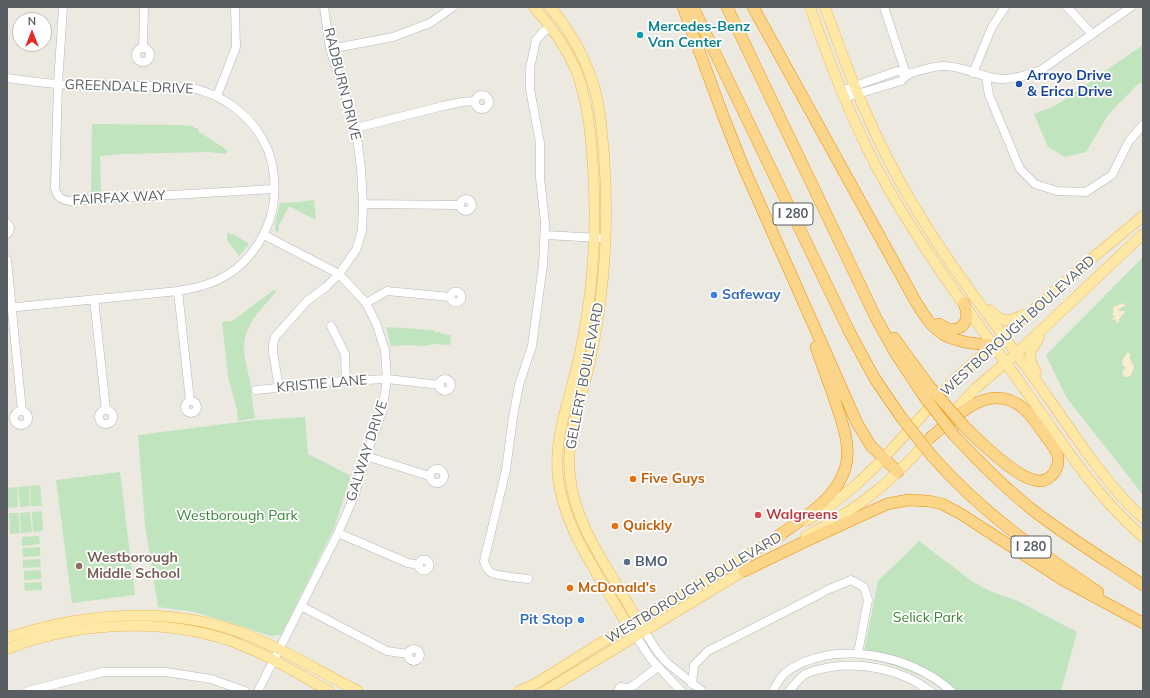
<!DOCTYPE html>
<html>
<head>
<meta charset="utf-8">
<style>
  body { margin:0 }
  #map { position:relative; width:1150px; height:698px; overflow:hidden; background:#ece9e1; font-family:Mulish,sans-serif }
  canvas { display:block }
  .frame { position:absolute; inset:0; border:8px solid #595e62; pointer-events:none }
  .north { position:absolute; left:12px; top:12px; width:40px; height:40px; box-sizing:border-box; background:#fff; border:1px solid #bdbfc0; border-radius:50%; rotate:0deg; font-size:11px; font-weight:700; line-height:16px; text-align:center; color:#595e62 }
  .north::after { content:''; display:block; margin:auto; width:14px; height:18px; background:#e62d2e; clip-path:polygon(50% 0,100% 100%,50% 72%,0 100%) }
</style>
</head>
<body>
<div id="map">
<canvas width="1150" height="698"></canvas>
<div class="frame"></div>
<div class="north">N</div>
</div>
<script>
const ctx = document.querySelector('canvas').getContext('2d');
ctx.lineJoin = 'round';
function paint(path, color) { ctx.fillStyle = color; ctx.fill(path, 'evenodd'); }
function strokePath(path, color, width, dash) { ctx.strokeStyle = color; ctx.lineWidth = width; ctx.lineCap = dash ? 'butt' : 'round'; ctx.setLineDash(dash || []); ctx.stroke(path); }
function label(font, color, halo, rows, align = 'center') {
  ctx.font = font + ' Mulish,sans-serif'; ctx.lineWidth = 3.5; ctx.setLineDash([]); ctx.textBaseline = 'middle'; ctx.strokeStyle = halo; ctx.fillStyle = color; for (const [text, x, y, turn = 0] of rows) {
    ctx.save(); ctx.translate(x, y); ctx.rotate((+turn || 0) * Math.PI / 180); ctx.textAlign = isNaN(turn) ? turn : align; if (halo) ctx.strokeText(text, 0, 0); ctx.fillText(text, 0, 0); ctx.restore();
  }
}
paint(new Path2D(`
  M1143,45V82L1137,85L1108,115L1086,152L1065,157L1048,147L1034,114L1055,106Z
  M92,124L185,125L186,126H194V128H198V131L227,150V154L209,152L125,154L100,156L101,192L91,193Z
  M314,200L316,220L289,206L278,227L279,229L277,233C272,227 279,211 280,203L289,202V203Z
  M227,233L235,235L249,244L239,256L227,240Z
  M1143,257V495L1066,397L1046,355Z
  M274,290L276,292C266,304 254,315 248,329C239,349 248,367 251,387C252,398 253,408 255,418L238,421L237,410L228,377L222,322L232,321Z
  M386,327L434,330V332H440L441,334L451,335L450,345L433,344L425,346L408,345L391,346Z
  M305,417L308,454L351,476L334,528L281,635L270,636L232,623L194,612L158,607L145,525L138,435L256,420Z
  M120,472L135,595L72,603L56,480Z
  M40,485L42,506H31L30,486Z
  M29,486L30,506L20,507L18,487Z
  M17,487L18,507L8,508L7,488Z
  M42,511L43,531L33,532L32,512Z
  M30,512L32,532L21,533L20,513Z
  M9,513H19L20,533L10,534Z
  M39,536L40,544L22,546V537Z
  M919,541L973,582L992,592L1018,601L1077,632L1061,691H944L925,678L895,666L863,657L878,581Z
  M40,547V556L23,557L22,548Z
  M40,559L41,567L23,568V560Z
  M41,570V579L24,580V571Z
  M42,582V590L25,591L24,583Z`), '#c0e4bd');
paint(new Path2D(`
  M1123,303L1125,307H1122L1118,311H1125V312L1119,319V322L1116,323V319L1112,320L1113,318L1115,317L1112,314L1114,311L1112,310L1114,308L1113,307Z
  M1127,353H1130V359L1134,367L1131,375L1128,377H1124L1122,372L1126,368L1123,366L1122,360Z`), '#f9eccf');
const minor = new Path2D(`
  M63,7L58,84L55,188C57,197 61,200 70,201L274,189
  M884,7L906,74
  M1067,7L1092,34
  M143,48L144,7
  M136 55a7 7 0 1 1 14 0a7 7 0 1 1-14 0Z
  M330,49L393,37L430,23L453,7
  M973,73L992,27L1005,7
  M986,77L989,95L1020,169L1035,184L1057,191L1086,192L1112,175L1129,141L1143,125
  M7,78C24,80 41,83 58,84C71,85 84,85 98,85C118,86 138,86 158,86C168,87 179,86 188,87C224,94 254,117 268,150C276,172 277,200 269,222C257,253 237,275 205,285C196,288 187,289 178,291L7,308
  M841,91L897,71L906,74
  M475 102a7 7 0 1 1 14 0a7 7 0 1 1-14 0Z
  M217,96L236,47L235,7
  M844,98L901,81C908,73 912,73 922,70C929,68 936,66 944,66C964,66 982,78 1001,79C1016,79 1028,75 1041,70L1131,7
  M356,128L443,106L462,102L475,101
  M460 205a6 6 0 1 1 12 0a6 6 0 1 1-12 0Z
  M363,204L460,205
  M7,223L10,227L9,232L7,234
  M545,235L600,238
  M7,260L22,411
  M178,291L190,401
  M450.5 297a5.5 5.5 0 1 1 11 0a5.5 5.5 0 1 1-11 0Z
  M94,299L106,410
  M366,303L387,291L450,297
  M331,326L345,354L346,381
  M439 385a6 6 0 1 1 12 0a6 6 0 1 1-12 0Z
  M279,388L273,352V345L275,337L307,301L326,287L339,274L356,250L362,231L363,204L361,169L356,128L330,49L324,7
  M256,390L298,386L322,382L387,379L440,385
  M185 407a6 6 0 1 1 12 0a6 6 0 1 1-12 0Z
  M99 417a7 7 0 1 1 14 0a7 7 0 1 1-14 0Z
  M14 418a7 7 0 1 1 14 0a7 7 0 1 1-14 0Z
  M366,456L429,476
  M430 476a7 7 0 1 1 14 0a7 7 0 1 1-14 0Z
  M338,533L408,563L419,565
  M418.5 565a5.5 5.5 0 1 1 11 0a5.5 5.5 0 1 1-11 0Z
  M528,579C520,578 496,576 490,572C487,569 485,565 484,561L506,470L513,417L519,385L532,346L543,265L545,223L540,178V143L530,89V68L536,40L543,32L551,27
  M827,590L851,580L864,587L868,600L858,653
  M301,606L387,651L408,654
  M644,631L657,651L666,662L702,691
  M636,636L651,659L681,691
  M724,643L822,593
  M408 655a6 6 0 1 1 12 0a6 6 0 1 1-12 0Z
  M692,684L694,665L708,651L720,645
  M28,691L103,672H166L211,679L245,691
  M258,691L338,533L355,494L366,456L382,412L387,379L385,350L376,323L366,303L339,274L264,235
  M618,691L620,687L630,688L658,667
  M773,691C776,685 780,678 785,673C830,638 911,654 951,691
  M789,691C794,686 798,679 804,675C812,670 822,669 831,667C865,662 902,670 930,691`);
const major = new Path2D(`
  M534,7C551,26 566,47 576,70C588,102 591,135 593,168C597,230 593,293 580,353C572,394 553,435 558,477C563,519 585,554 606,589C615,603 622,618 632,631
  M550,7C571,31 586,59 595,90C601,111 602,133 604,155C609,223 605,291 591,357C583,396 565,435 570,476C574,513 592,544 611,575C621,592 631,609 641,626
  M810,7C829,62 850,116 877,168C918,245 972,315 1023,387C1060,439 1094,495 1143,537
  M825,7C849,75 875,142 913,204C949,266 993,321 1035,379C1051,402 1068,426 1084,449C1102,473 1120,498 1143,518
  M989,310C1002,322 1007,323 1023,315
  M1036,372C1027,356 1029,353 1039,338
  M948,418L976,388L1016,354L1143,234
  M806,521L826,509L856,485L883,459L956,378L1078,270L1143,216
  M806,536C827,525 847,513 866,499C889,482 909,462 928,440
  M7,638C83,612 174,605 250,636C287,651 322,673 358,691
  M7,649C79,621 174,616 246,647C275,659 302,676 329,691
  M519,691L535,684L638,620L782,535
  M545,691L750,567`);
const highway = new Path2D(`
  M683,7L724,118L743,166L857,423L871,446L898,472
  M693,7L849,331L875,379L901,417
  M727,7L876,318L896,354L923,395
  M753,7L912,295C923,314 934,335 957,340C968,344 981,344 994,345
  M939,324C947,329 952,332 961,327C969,320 967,312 964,303
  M894,338L930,387
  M954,435C979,462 1005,488 1034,511C1069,538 1107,561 1143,585
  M931,437C948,423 972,399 995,398C1019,397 1032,416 1044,434C1049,441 1056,448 1058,457C1059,464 1056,472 1051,476C1046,481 1040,482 1034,480C1015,476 979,441 964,426
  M932,456C982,513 1036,550 1098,592
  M775,538C791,527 809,516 823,502C858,469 849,441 835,401C829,383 822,365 816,347
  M744,571L804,542L887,504L908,500L928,501L942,504L961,514L1063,580L1143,623`);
strokePath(minor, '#b4b7bb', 9);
strokePath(major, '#eeb858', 11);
strokePath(highway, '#e98f04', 12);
strokePath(minor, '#fff', 8);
strokePath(major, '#fde8a5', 10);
strokePath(highway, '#fbd589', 11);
const highwayBridge = new Path2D(`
  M930,387L964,426
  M923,395L954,435
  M901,417L932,456`);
strokePath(highwayBridge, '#e98f04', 12, []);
strokePath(highwayBridge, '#fbd589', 11);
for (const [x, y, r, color] of [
  [640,35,4,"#0f9aa8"],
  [1019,84,4,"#1a4fb4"],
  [714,295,4,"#3f7fe0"],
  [633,479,4,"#e8710a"],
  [758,515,4,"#e0444e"],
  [615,526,4,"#e8710a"],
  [627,562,4,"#5c6f8a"],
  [79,566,4,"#8d6e63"],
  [570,588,4,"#e8710a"],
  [581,620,4,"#3f7fe0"]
]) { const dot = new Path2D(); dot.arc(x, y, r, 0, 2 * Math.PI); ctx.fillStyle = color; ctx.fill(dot); strokePath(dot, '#fff', 1.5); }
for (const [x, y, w] of [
  [793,214,40],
  [1031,547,40]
]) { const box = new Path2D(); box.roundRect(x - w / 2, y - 11, w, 22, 3); ctx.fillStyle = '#fff'; ctx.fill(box); strokePath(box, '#595e62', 1); }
label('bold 13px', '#595e62', null, [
  ["I 280",793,214],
  ["I 280",1031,547]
]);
label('bold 14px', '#0d838f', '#fff', [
  ["Mercedes-Benz",648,27],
  ["Van Center",648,43]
], 'left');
label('bold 14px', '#164399', '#fff', [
  ["Arroyo Drive",1027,76],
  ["& Erica Drive",1027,92]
], 'left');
label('14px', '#595e62', '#fff', [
  ["RADBURN DRIVE",342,84,76],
  ["GREENDALE DRIVE",129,87,2],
  ["FAIRFAX WAY",119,198,-3],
  ["WESTBOROUGH BOULEVARD",1018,326,-42],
  ["GELLERT BOULEVARD",585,376,-79],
  ["KRISTIE LANE",322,384,-5],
  ["GALWAY DRIVE",367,451,-72],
  ["WESTBOROUGH BOULEVARD",694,588,-31]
]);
label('bold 14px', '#366cbe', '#fff', [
  ["Safeway",722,295],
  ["Pit Stop",573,620,"right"]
], 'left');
label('bold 14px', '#c56008', '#fff', [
  ["Five Guys",641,479],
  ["Quickly",623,526],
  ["McDonald's",578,588]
], 'left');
label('bold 14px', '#be3a42', '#fff', [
  ["Walgreens",766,515]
], 'left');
label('14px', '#398436', '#fff', [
  ["Westborough Park",237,516],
  ["Selick Park",928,618]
]);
label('bold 14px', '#785e54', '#fff', [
  ["Westborough",87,558],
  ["Middle School",87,574]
], 'left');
label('bold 14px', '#4e5e75', '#fff', [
  ["BMO",635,562]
], 'left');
</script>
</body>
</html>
